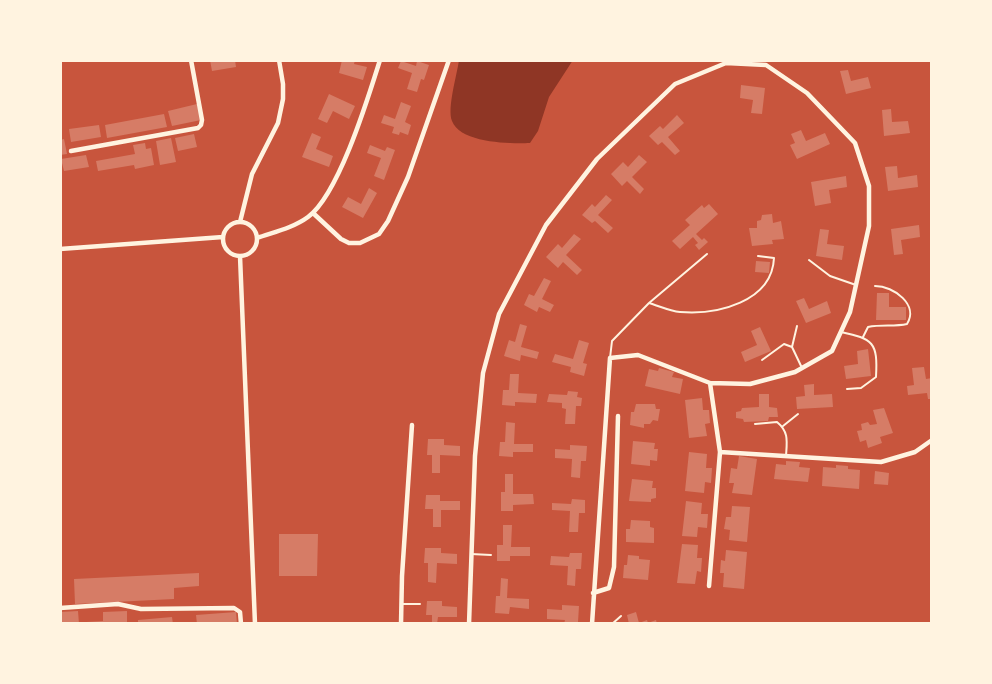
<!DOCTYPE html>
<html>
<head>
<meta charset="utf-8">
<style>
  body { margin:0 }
  #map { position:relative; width:992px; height:684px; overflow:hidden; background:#c8553d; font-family:"Fira Sans Condensed",sans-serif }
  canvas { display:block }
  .frame { position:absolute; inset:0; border:62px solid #fff3e0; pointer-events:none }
</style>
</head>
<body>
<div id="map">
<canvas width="992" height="684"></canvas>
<div class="frame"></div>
</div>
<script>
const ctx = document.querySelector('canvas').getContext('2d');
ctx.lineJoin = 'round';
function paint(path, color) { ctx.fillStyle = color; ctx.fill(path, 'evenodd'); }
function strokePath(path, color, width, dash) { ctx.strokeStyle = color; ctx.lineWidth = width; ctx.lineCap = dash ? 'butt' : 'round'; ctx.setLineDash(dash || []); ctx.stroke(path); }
paint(new Path2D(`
  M459,60H573L549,97L538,131L530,143C510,144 460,143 452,121C447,108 457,75 459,60Z`), '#8f3625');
paint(new Path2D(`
  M210,60H235L236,67L212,71Z
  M342,60H355L354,64L367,67L363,80L339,73Z
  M401,61L416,66L417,61L429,65L424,80L421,79L417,92L407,89L412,73L398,68Z
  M848,70L851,81L868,77L871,88L846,94L840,71Z
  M741,85L765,88L762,114L751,113L753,100L740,98Z
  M329,94L355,106L349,119L333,111L327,123L318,119Z
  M401,102L411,106L405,122L411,125L408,135L400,132L399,135L392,133L394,127L381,123L384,115L395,119Z
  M197,104L201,120L172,126L168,111Z
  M891,109L892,122L908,121L910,133L884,136L882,110Z
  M164,114L167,127L107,138L105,125Z
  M677,115L684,123L668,137L680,151L675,155L662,142L658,145L649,136L660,126L663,129Z
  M99,125L101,137L71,142L69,129Z
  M801,130L806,141L825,133L830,144L797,159L790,145L795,143L791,134Z
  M312,133L321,137L316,149L333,156L329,167L302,157Z
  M194,134L197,147L178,151L175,138Z
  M171,138L176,162L160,165L156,141Z
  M64,139L67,154L60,155V140Z
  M145,143L146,149L151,148L154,165L135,169L134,165L98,171L96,161L135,154L133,145Z
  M370,145L385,151L387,147L395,150L384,180L374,176L381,158L367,153Z
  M86,155L89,167L64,171L61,159Z
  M639,155L647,162L632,177L644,189L640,194L627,181L622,186L611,174L623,162L628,167Z
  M897,166L898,178L917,175L918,187L888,191L885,167Z
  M846,176L847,187L829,190L831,203L815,206L811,182Z
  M369,188L377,193L363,218L342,207L348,197L361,204Z
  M606,195L612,200L598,215L613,228L608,233L595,221L592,223L582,215L592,204L595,207Z
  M709,204L718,214L696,234L702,240L704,238L708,242L699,250L695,245L698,243L693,237L680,249L672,241L690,225L685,220L702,205L704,208Z
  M772,214L773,223L781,221L784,239L772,240L773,244L752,246L749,228H757V221L761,220L762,215Z
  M919,225L920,237L901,240L903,254L894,255L891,229Z
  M820,229L829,230L827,244L844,246L842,260L816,256Z
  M574,234L581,239L566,255L582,270L577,275L563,262L558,268L546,257L558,244L562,248Z
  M756,261L770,262L769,273L755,272Z
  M544,278L551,281L542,299L554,305L550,312L539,307L537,312L524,305L529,294L534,296Z
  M877,293H889V307H906V320H876Z
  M804,298L809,309L827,301L831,313L806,323L796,301Z
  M520,324L527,326L521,347L539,352L537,359L521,355L520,361L504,356L509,340L515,342Z
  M760,327L771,351L745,362L741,352L757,345L751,331Z
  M579,340L589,343L583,363L587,364L584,376L570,372L571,367L552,362L555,354L573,359Z
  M868,349L871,376L846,379L844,366L858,364L857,351Z
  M924,367L926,379L932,378V399H928L927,393L908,395L907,386L914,385L912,368Z
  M659,368L674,372L672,377L683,379L680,394L645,386L649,369L658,371Z
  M510,374H519L518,393L537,394L536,403L515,402V406L502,405L503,390H509Z
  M814,384V395L832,394L833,407L797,409L796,397L805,396L804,385Z
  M568,391L578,392L577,397L582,398L581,406H576L575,424H565L566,409L562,408V403L547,402L549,394L567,395Z
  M759,394H769V407L777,408L778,417H769L768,421L744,422L743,419L736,418V412L741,411L742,408L759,407Z
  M702,398L703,410H709L710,423L705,424L707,436L689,438L685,400Z
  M636,404H655L656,409H660L658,421L653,420L650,424H644V428L630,425L631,412H634Z
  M884,408L893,433L880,437L882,443L868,448L866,440L860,442L857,431L862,430L861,424L868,422L870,425L877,424L873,410Z
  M506,422L515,423L514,444H533V452H513V457L499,456L500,442H505Z
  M428,439H444V445L460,446V456L440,455V473H432V455H427Z
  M633,441L655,443L654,449H658L657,461L650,460V466L631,464Z
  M570,445L587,446L586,461H581L580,478L571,477L572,459L555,458V449L570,450Z
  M689,452L707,454L706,468H712L711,483L705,482L704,493L685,491Z
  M739,456L757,459L752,495L732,493L734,483H729L731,468L737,469Z
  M786,461L800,462L799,467L810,468L808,482L774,479L776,464L786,465Z
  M836,465L848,466V469L860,470L859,489L822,486L823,467L836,468Z
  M875,471L889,473L888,485L874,484Z
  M505,474H513V494H533L534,504L513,505V511H501V492H505Z
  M632,479L653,481L652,488H656V498L651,499V502L629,501Z
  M426,495H440V501H460V510H441V527H433V509H425Z
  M572,499L585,500V513H579L578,532H569L570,511L552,510V503L571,504Z
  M686,501L702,503L701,514H708L707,528L698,527L697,537L682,536Z
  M732,506L750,507L747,542L729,540L730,530L724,529L726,517H731Z
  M631,520L650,521V527L654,528V543L626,542V529H630Z
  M503,525H512L511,547H530V556H510V561H497V545H503Z
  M279,534H318L317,576H279Z
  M682,544L698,545L697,558H702L701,572L697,571L695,584L677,583Z
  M425,548H441V553L457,554V564L437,563L436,583L428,582V563H424Z
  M726,550L747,552L744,589L723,587L724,573H720L721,560L725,561Z
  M570,553H582L581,569H576L575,586L567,585L568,566L550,565L551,556L569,557Z
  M628,555L639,556V559L650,560L648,580L623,578L624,565H627Z
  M199,573V586L174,588V599L75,604L74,579Z
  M501,578L508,579L507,598L529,599V609L510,607L509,614L495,613L496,596H500Z
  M427,601H442V606L457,607V617H438L437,624H432V615H426Z
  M562,605L579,606L578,622L564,624L565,620L547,619V609L562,610Z
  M78,611L79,624H60V612Z
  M127,611V624H86V622L103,621V612Z
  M236,612L237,624H197L196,615Z
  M636,612L639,623L647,620L648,623L656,620L657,624H629L627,615Z
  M172,617L173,624H138V620Z`), '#d67c66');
strokePath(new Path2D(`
  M809,260L830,276L856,285
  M649,303C659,306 670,311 680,312C717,315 772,302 774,258L758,256
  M797,326L792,347L802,368
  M841,332C873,339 878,342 876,377L861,388L847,389
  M863,337L868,327C882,324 894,327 907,324C919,305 894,286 875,286
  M610,358L612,341L649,303L707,254
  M762,360L784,344L792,347
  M755,424L777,422C789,432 787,441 786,456
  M783,426L798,414
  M471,554L491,555
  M401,604H420
  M612,624L621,616`), '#fff3e0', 2);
strokePath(new Path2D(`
  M71,151L198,128L201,125L202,120L191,60
  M313,213L341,239L349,243H360L379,234L388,221L408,177L449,60
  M240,222L252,174L278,123L283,99V84L279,60
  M223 239a17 17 0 1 1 34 0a17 17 0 1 1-34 0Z
  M257,238C274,232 293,228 308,217C339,194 368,98 380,60
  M60,249L223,237
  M240,256L255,624
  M720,452L881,462L915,452L932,440
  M709,586L720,452L710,383
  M593,593L609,588L614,567L618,416
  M60,608L118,604L141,609L234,608L240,612L241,624
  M401,624L402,576L412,425
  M469,624L475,456L483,373L499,314L546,225L597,159L675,84L726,63L766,65L807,93L855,143L869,186V226L850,312L832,351L795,372L750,384L710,383L638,355L610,358L592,624`), '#fff3e0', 4.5);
</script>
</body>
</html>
